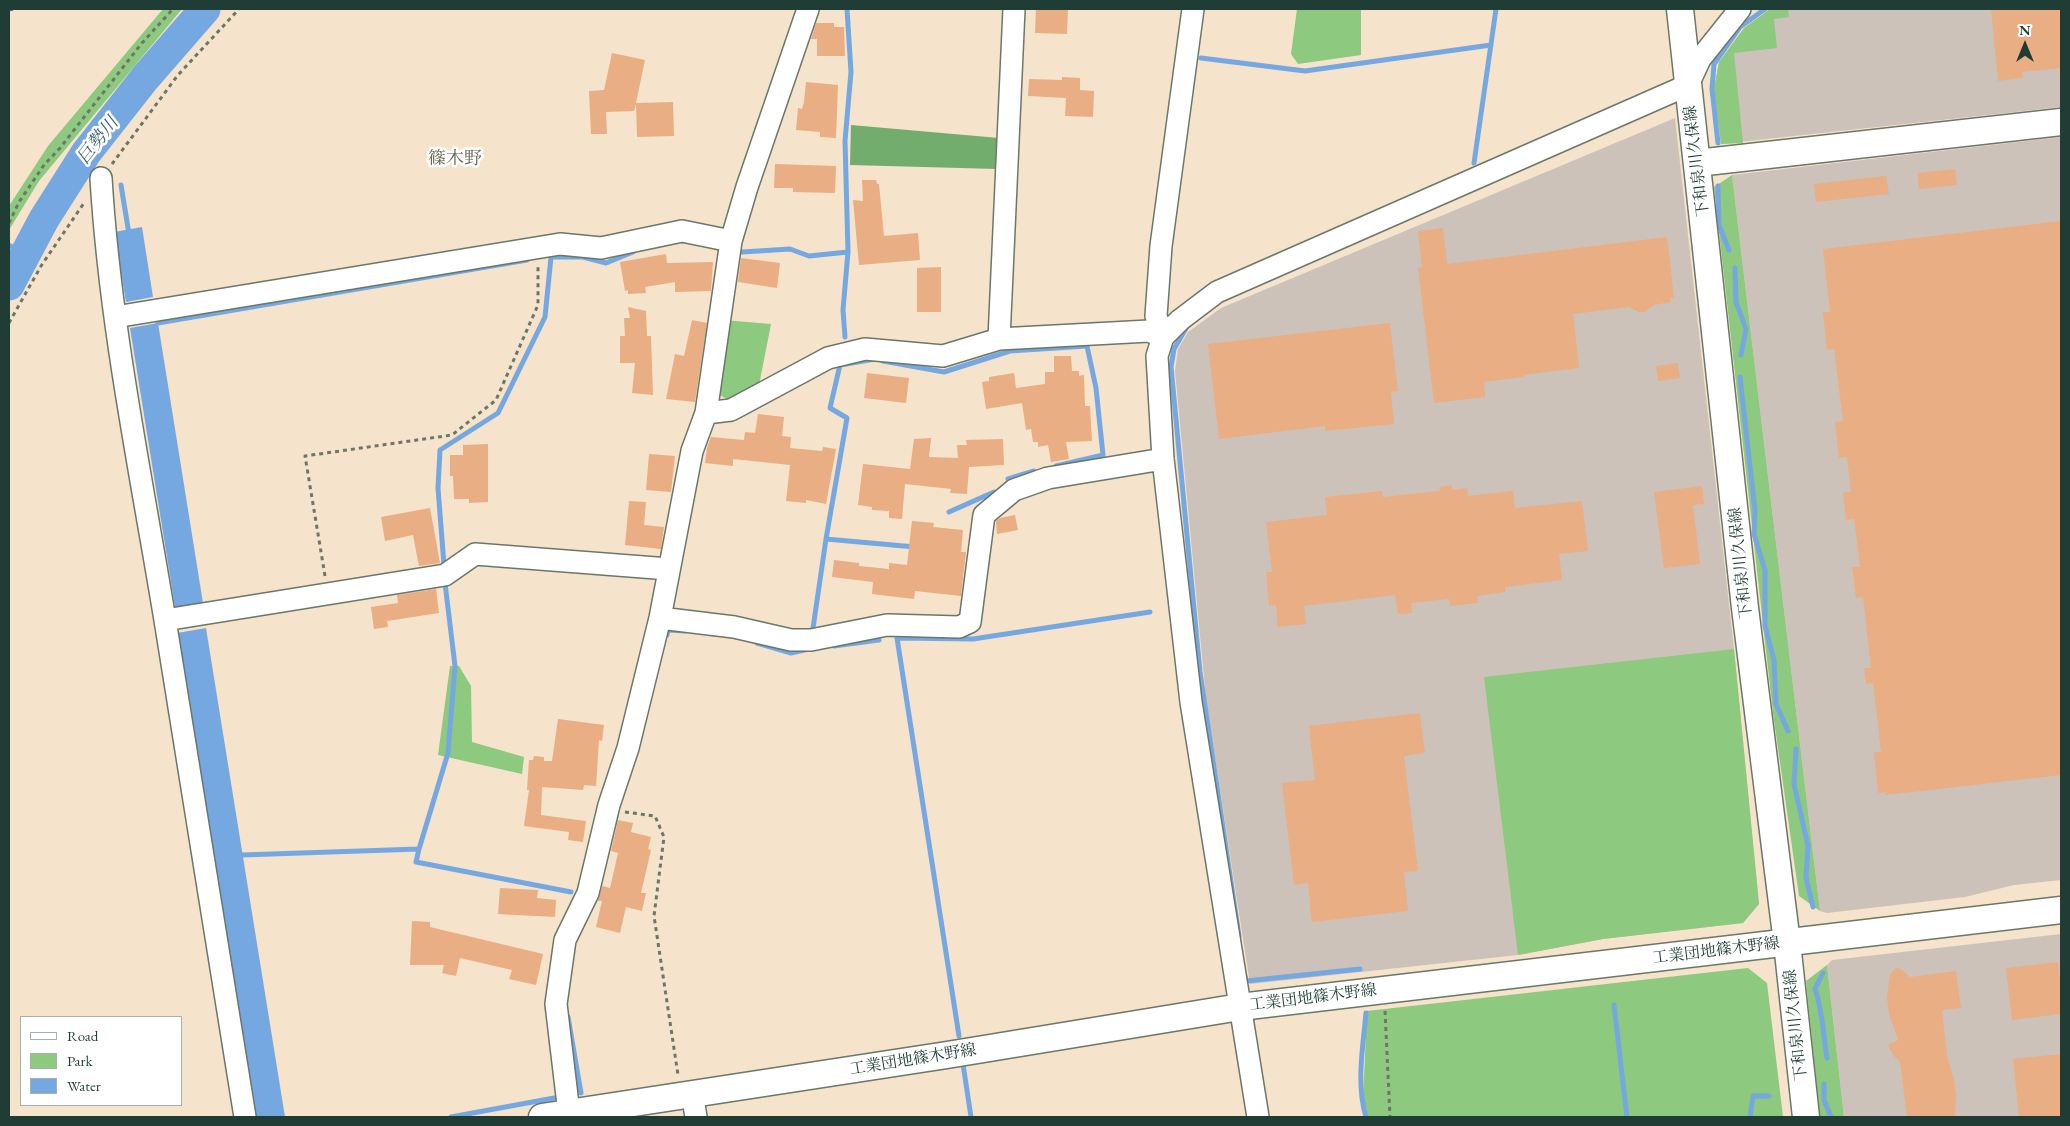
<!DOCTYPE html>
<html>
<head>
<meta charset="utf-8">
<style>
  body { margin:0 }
  #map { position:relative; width:2070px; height:1126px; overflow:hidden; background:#f5e3cb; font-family:"EB Garamond",serif }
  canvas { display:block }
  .frame { position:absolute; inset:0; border:10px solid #1f3d34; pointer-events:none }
  .legend { position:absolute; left:20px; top:1016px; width:162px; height:90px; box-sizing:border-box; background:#fff; border:1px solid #a5b1ae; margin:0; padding:6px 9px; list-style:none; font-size:15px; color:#1f3d34 }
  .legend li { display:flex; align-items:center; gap:10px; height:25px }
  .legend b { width:25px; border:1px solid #a5b1ae }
  .north { position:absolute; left:2000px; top:20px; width:50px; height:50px; -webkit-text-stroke:4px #fff; paint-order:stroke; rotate:0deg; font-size:14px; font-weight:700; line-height:20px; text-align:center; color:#1f3d34 }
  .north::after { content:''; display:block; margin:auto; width:18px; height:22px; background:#1f3d34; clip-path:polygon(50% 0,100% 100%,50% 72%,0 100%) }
</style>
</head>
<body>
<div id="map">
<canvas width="2070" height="1126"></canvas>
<div class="frame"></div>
<ul class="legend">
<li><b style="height:6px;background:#fff"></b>Road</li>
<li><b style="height:14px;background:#8dc97e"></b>Park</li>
<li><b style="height:14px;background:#75a8e1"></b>Water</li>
</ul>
<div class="north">N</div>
</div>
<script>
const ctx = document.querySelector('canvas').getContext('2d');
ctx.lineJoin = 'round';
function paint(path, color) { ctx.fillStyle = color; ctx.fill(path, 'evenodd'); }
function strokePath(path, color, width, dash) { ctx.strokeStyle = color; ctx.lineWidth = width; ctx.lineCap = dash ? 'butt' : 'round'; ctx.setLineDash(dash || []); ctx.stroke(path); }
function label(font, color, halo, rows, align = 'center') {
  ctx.font = font + ' "EB Garamond","Noto Serif JP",serif'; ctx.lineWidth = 5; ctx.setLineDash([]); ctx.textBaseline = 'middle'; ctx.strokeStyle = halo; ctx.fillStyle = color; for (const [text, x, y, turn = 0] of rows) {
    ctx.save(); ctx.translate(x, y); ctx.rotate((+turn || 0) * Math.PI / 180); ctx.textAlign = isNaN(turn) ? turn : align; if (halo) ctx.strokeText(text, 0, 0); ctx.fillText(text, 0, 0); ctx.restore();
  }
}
paint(new Path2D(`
  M1770,9H2061V107L1721,144L1714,89L1719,62L1744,28Z
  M1675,118L1734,649L1759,904L1743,923L1603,939L1518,955L1250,984L1206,699L1175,371L1178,349L1188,332L1221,308Z
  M2061,137V880L2014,885L1965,897L1827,913L1820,911L1732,175Z
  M2061,934V1117H1844L1827,965L1832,960Z`), '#cdc2b9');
paint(new Path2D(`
  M163,9H182L39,181L9,230V206L48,146Z
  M1297,9H1361V55L1298,64L1291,54Z
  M1770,9H1788L1789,17L1774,19L1777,48L1734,53L1743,143L1721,144L1714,89L1719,62L1744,28Z
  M1732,175L1820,911L1799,896L1773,713L1714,187Z
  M723,320L771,324L759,385L731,401L712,391Z
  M1734,649L1759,904L1743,923L1603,939L1518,955L1484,677Z
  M450,666H459L471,686L472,742L524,757L522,774L438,755Z
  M1827,965L1844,1117H1820L1806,981Z
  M1748,968L1767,983L1783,1117H1367L1363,1101L1367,1011Z`), '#8dc97e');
paint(new Path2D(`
  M851,125L999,138L997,169L850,165Z`), '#72ad6d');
paint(new Path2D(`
  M142,227L153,297L126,302L114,232Z
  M158,323L203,603L175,607L130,328Z
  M206,628L285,1117H256L177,633Z`), '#75a8e1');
strokePath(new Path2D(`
  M1201,58L1305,71L1491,45
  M1718,143L1712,89L1714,64L1740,27L1765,9
  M1474,163L1496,9
  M121,185L129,234
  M1718,186L1719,225L1729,250
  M9,245L25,255
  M742,252L790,249L809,256L848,252
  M1735,268L1736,302L1746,329L1741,355
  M158,323L527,260
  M1188,325L1174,349L1171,367L1200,672L1239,936
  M845,337L843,310L848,252L845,141L851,72L847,9
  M883,361L944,372L1010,351L1087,346L1096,388L1103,455L1056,466
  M1740,377L1755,511L1754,534L1765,570V626L1774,660L1776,704L1788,731
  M1008,479L1034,471
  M949,512L994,492
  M826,539L915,547
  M444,565L438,488L440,450L498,413L545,317L551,257H583L606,263L633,252
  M667,635L668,630L685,631
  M812,635L826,539L847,418L830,408L840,365L875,359
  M757,643L791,653L809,649
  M834,646L879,640
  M1796,749L1794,784L1808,846L1806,878L1813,907
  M419,849L416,862L571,892
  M242,855L419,849L448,753L455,666L445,583
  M1823,973L1815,989C1823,1012 1823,1034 1827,1058
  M1245,976L1246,981L1360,969
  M1614,1005L1627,1117
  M568,1017L581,1093
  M959,1036L897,638L973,639L1150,612
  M963,1064L971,1117
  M1824,1084V1100L1831,1117
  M451,1117L554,1098
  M1366,1117C1356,1084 1363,1047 1366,1013
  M1750,1117L1753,1096H1769`), '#75a8e1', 5);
strokePath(new Path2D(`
  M9,285L44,219L86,153L145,78L205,9`), '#75a8e1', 31);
paint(new Path2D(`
  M1036,9H1068L1067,34L1035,33Z
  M1991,9H2061V68L2022,72L2023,78L1998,81Z
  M816,23H834V27H844L845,56H817V39H811Z
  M612,53L645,60L636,103L673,102L674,136L637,137L636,104L634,111L606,112L607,134H591L589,91L604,90Z
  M1062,77L1080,78V90L1094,91L1093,117L1065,116L1066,98L1028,96L1029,79L1062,80Z
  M806,82L838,85L836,138L820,137V132L796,130L798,108L802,109L804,102Z
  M775,164L836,166L835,193L793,192V188H774Z
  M1955,169L1957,185L1919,189L1918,173Z
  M1886,176L1889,194L1816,202L1814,184Z
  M862,180H876L877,184H879L884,236L918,233L920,260L859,265L853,200L863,201Z
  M2061,221V775L1886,795V792L1878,793L1874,752H1881L1873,683L1866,684L1864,668H1871L1863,597L1856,598L1852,567H1860L1854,519L1846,520L1843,492H1851L1847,457L1839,458L1835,422L1843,421L1834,349L1827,350L1823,312H1830L1823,249Z
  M1443,228L1447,264L1667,237L1674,297L1670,298L1671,302L1654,305L1645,312H1639L1629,307L1573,314L1579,368L1523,375L1524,377L1484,382L1485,397L1434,403L1418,268L1422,267L1418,231Z
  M666,254L667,263L713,262L711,291L675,292V282L645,287L646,293L628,294V290L625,291L620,262Z
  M741,258L780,263L777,288L738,282Z
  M941,267V312H917V268Z
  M628,307L646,311L647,336H651L653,395L632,393L635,363H620V336H625L624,318H630Z
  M692,320L707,323L695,402L666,399L675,354L684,356Z
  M1390,323L1398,391L1391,392L1394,424L1325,431V426L1219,439L1208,344Z
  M1054,356H1071L1072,371H1079V376L1084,375L1085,406H1090L1092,441L1066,442L1069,459L1051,462L1048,445L1038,447V442H1033L1031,429L1026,430L1022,403L986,409L982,382L989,381V377L1014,373L1016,388L1045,384V372H1054Z
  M1678,363L1680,378L1658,381L1656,366Z
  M867,373L909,378L906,403L864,398Z
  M758,414L784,417L782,436L791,437L790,448L822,451L823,447L836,449L826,504L806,500V503L786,501L790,465L733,459V466L705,463L707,448L711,437L744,440L745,432L755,433Z
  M931,438L929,457L958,458L957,445H967L966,440L1003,439L1004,465L969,467L967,494L950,493L951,489L905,484L902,519L889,518V511L872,510V507L858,505L863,464L910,469L914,439Z
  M488,444V502L469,503V499H454L453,476H450V455H463V445Z
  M649,454L675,456L671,492L646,490Z
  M1452,485L1453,490L1467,488L1468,496L1513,491L1515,508L1582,501L1588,551L1559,554L1562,580L1505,587V592L1477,596L1478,603L1450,606L1449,599L1411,603L1412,613L1398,614L1395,595L1304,606L1306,624L1278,627L1276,605L1269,606L1266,572H1272L1266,522L1327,515L1325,497L1382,491L1383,497L1440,491L1439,487Z
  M1702,486L1704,504L1693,505L1700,564L1664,568L1654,492Z
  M629,501L646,502L644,525L664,527L661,549L625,545Z
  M430,508L440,563L419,566L413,535L385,541L381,517Z
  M1015,515L1018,530L997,534L996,521L1000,518Z
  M912,521L934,523L933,527L963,530L961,552H966L961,596L915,591L914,599L872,594L873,582L832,577L834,560L859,563V566L889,569V563L907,565Z
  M436,589L439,613L387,621L388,627L374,629L371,607L398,603L397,595Z
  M1420,713L1425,753L1404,756L1418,871L1404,872L1408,911L1312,922L1308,883L1294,885L1282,783L1315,780L1309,726Z
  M558,719L604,725L602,741L599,740L596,786L584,785L583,790L542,787L541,815L586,821L583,842L568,840L569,832L524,826L529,790H527L529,760H533L534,756L544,757V761H552Z
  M618,820L633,823L631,832L651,837L648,849L651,850L641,893H646L642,911L626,907L620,933L596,927L602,901H598L602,886L610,888L618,853L611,851Z
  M500,888L538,890L537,898L556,900L555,917L498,914Z
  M412,921L430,922V927L543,954L536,985L509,979L512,970L460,958L456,976L442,973L444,965H410Z
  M2058,962L2061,990V1014L2012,1020L2006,968Z
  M1896,968L1901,969L1910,977L1956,971L1961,1008L1942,1010L1947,1056L1954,1080L1956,1096L1955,1117H1907L1900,1061L1893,1055L1888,1045L1898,1040L1889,1014L1887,998L1890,974Z
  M2061,1054V1117H2019L2013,1059Z`), '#e9ae83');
const minor = new Path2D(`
  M101,178C110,327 141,474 165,620
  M115,317L560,244L601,248L682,231L731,241
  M1163,337L1156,316L1161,246L1193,9
  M999,339L1014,9
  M706,413L731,241L747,187L808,9
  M660,618L734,627L791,640H811L887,625L959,627L970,622L984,515L1014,490L1048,478L1163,459
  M692,1093L696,1117
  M569,1113L556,1004L565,940L588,893L609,805L628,748L660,618L692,451L706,413L731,410L828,358L865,349L943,356L999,339L1149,331L1163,337
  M245,1117L165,620L445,575L475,554L669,569
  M1258,1117L1191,702L1163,459L1157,356L1163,337L1180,320L1217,292L1688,85L1700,59L1740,9`);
const tertiary = new Path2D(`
  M1680,9L1745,608L1787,943L1806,1117
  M1697,163L2061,122
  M542,1117L947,1055L1240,1007L2061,910`);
strokePath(minor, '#6a7769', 24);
strokePath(tertiary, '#6a7769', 29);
strokePath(new Path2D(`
  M9,10L14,9
  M112,164L178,75L239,9
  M9,223L19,202L44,165L60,148L142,43L173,9
  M9,323L41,266L84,203
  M325,576L305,456L452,435L496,400L538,305V266
  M625,812L655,816L664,837L654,916L678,1075
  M1385,1011L1390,1117`), '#6a7769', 3, [4, 4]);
strokePath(minor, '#fff', 21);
strokePath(tertiary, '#fff', 26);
label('16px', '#1f3d34', '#fff', [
  ["下和泉川久保線",1697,161,-97],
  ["下和泉川久保線",1741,563,-96],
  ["工業団地篠木野線",1716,951,-7],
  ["工業団地篠木野線",1313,998,-7],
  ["下和泉川久保線",1796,1025,-96],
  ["工業団地篠木野線",913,1060,-9]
]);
label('italic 18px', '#3d6271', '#fff', [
  ["巨勢川",98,141,-52]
]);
label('18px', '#666550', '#fff', [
  ["篠木野",455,159]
]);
</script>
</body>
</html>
